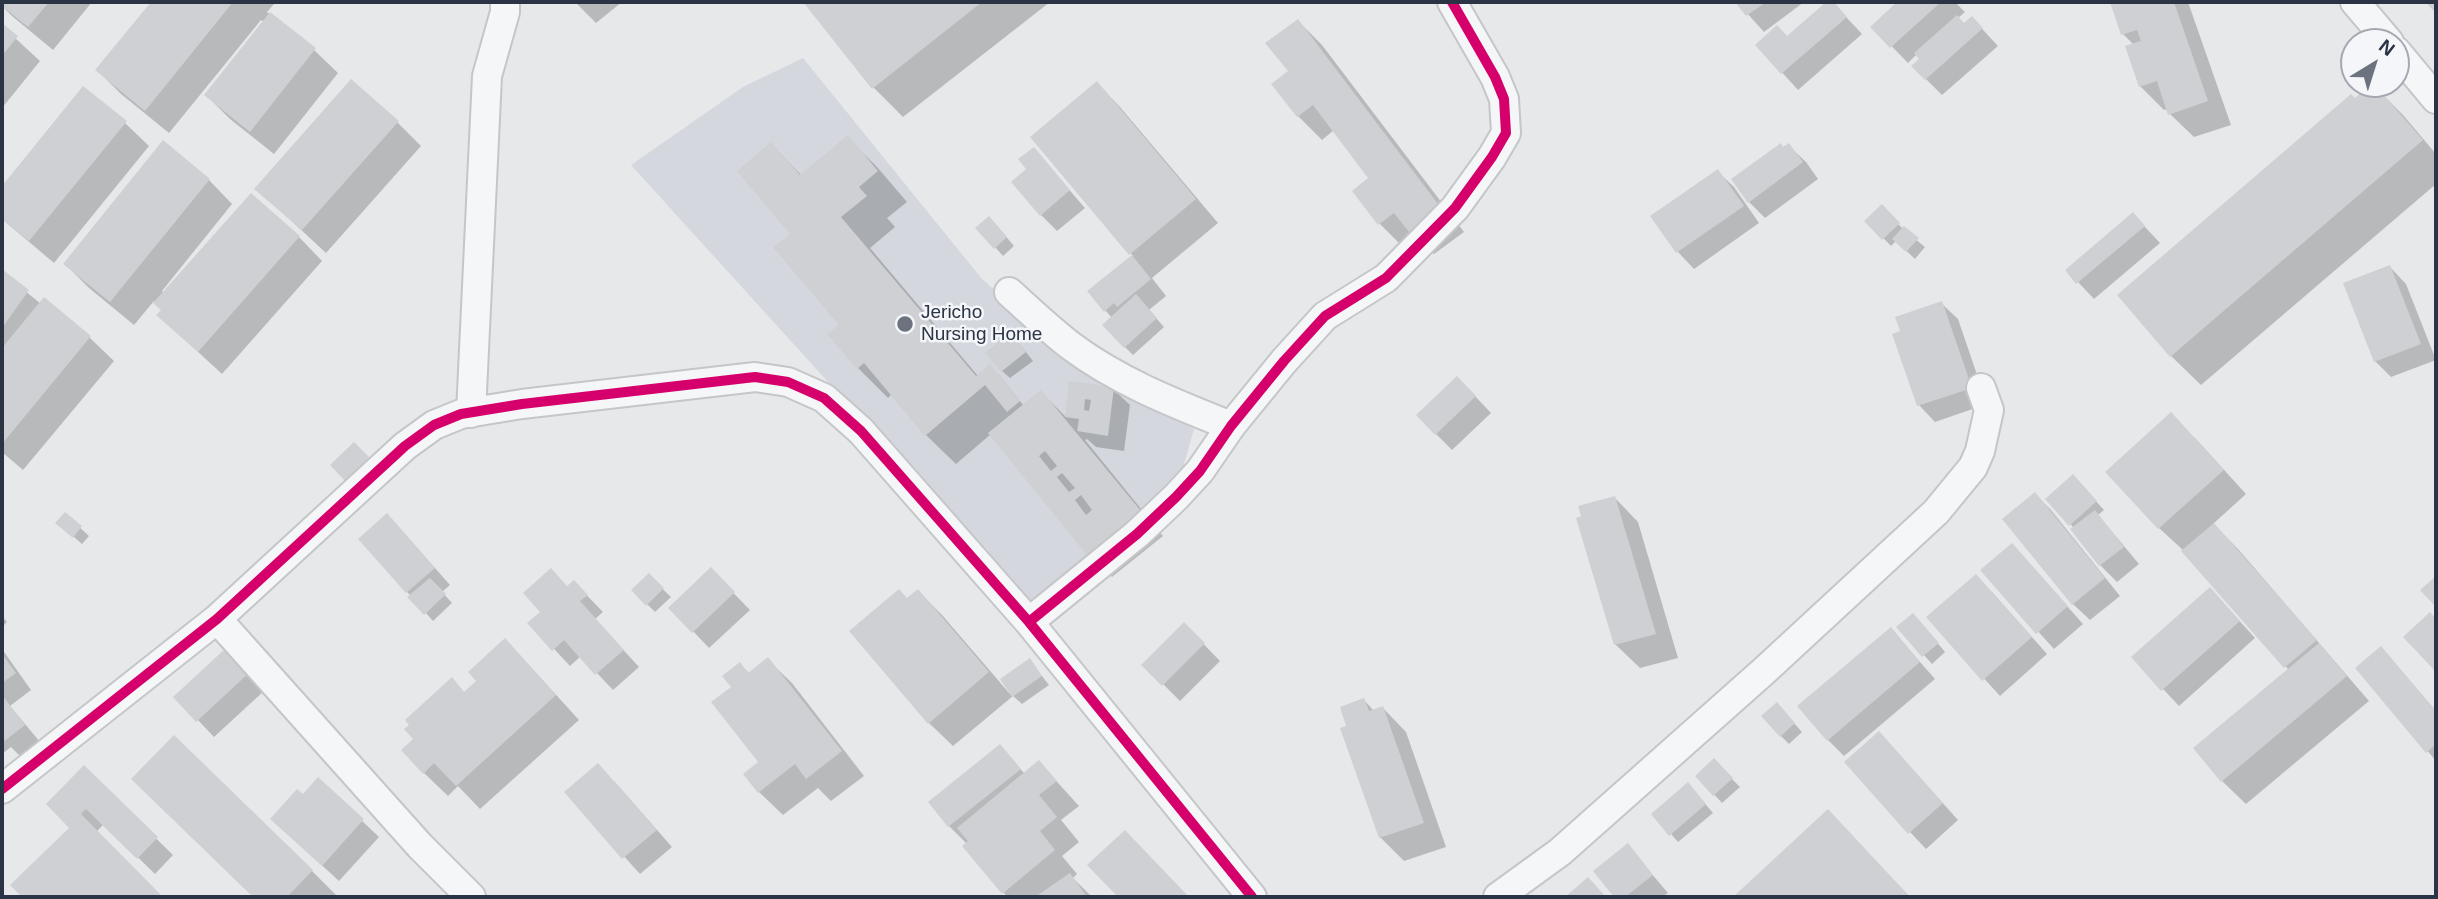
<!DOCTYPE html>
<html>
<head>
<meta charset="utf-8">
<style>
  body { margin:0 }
  #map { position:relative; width:2438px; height:899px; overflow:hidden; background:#e6e8ea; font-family:Helvetica,sans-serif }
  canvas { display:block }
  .frame { position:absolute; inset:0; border:4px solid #2b3445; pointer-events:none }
  .north { position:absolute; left:2340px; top:28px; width:70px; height:70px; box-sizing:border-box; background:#f4f6f9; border:2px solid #a4a8b1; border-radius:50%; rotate:38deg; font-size:19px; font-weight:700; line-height:28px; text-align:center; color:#2b3445 }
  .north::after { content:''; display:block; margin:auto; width:24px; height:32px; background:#6c737f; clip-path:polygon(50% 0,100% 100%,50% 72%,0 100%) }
</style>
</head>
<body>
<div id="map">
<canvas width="2438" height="899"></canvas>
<div class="frame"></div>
<div class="north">N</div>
</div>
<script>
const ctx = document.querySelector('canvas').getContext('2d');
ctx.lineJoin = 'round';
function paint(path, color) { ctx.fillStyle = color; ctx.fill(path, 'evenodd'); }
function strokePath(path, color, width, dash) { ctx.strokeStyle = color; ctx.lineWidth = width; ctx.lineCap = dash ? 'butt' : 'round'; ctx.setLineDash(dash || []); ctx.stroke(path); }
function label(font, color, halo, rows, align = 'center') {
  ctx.font = font + ' Helvetica,sans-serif'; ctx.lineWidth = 5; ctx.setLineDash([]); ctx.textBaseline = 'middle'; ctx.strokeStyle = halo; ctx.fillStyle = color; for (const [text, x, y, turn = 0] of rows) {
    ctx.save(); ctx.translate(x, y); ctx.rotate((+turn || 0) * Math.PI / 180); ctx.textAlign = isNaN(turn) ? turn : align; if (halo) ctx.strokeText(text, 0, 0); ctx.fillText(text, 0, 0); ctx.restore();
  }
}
paint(new Path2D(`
  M803,58L982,279L1086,370L1194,429L1182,471L1113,545L1028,602L631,165L743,87Z`), '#d4d7dd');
paint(new Path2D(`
  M2,2H92L53,50L12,16L2,6Z
  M153,2H272L274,4L267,12L314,50L338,73L274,154L230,119L206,95L264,22L261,20L169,133L121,94L97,70Z
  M575,2H622L596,23Z
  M806,2H1050L903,117L873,87Z
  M1737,2H1804L1764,32Z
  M1829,2H1832L1862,34L1798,90L1757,45L1787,38Z
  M1900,2H1955L1965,12L1958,18L1965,25L1972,18L1998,46L1942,95L1926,79L1921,59L1917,54L1908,63L1873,27Z
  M2112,2H2188L2231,125L2194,137L2170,114L2168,109L2164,110L2140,86L2134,45L2123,34Z
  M1298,21L1322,45L1464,232L1434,254L1417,237L1403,247L1380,224L1371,179L1334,130L1322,140L1298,116L1290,72Z
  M2,26L40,61L2,108Z
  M1097,83L1120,107L1218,223L1152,278L1166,296L1149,310L1164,327L1133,355L1125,347L1112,318L1105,310L1133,256L1032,137Z
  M2373,85L2403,115L2436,154V184L2201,385L2171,356L2355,100Z
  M84,89L125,123L149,146L54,263L2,219V189Z
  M397,122L421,146L326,253L257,189Z
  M847,137L877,167L907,202L887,218L895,227L870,248L978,376L998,374L1024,406L1041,392L1066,417L1071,383L1113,389L1130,405L1124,451L1096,447L1087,439L1085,440L1163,536L1112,577L1089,554L991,434L956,464L926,435L892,394L888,398L858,368L841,325L792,234L771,144L802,176Z
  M1789,146L1806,162L1818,179L1765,218L1749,202L1784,149Z
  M1034,149L1085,208L1057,231L1041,215L1029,170Z
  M1717,171L1734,187L1759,223L1694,269L1678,252L1652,217Z
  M209,180L232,204L162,291L164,293L299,237L322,261L222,374L158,315L163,310L154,301L134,325L89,288L65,264Z
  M1882,207L1903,229L1925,247L1915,259L1896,241L1891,246L1867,221Z
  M2133,214L2160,243L2094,299L2078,282Z
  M997,226L1014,246L1003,256L978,228Z
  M2390,267L2406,284L2436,360L2391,377L2375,361Z
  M2,272L41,304L45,300L90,338L114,361L23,470L2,452Z
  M1941,303L1958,319L1987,404L1935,422L1919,405Z
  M1018,342L1033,361L1010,378L1002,371Z
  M1474,395L1491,413L1452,450L1436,434Z
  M2195,438L2246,494L2213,524L2238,549L2369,701L2246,804L2222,781L2289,670L2184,551L2159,528Z
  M2081,485L2104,510L2098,515L2139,564L2117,582L2100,565L2072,530L2074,528L2047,499Z
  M2035,494L2051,510L2120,596L2090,620L2073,604Z
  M1615,498L1638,522L1678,658L1640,668L1616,645L1578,519Z
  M65,514L89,536L82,544L66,530Z
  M403,532L450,585L442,592L452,603L433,621L360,539Z
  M2028,562L2083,624L2054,649L1982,570Z
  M711,570L750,610L709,648L671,608Z
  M648,575L671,597L655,612L633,590Z
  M574,582L603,612L595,619L639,667L613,690L581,656L570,666L530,623Z
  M918,591L942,615L1010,694L1030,661L1049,685L1022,704L1013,696L953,746L929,723L908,599Z
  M1992,592L2047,654L2000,696L1929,618Z
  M2226,606L2255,638L2179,706L2133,657Z
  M2,616L7,622L2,627Z
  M1921,623L1945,652L1932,664L1899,627Z
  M1184,624L1220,661L1180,701L1144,665Z
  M1891,629L1935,679L1844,756L1828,740Z
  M2381,648L2436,711V761L2357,668Z
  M2,649L31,690L10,706L40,742L21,757L11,747L2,754Z
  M226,650L265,690L214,737L176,697Z
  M768,660L792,683L864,776L831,801L818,788L783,815L759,792L761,763L740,664L750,674Z
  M528,664L579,720L480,809L458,786L448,796L424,773L412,725L465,693Z
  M1364,700L1374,711L1383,708L1406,732L1446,847L1404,861L1380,837L1348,727Z
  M1784,712L1802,732L1789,744L1781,736Z
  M174,738L312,871L336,895L333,897H255L158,803Z
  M1000,747L1025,774L1039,762L1079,806L1061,820L1079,842L1062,856L1077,874L1073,878L1092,897H1007L967,844L949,826Z
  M1895,750L1958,820L1926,849L1910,832Z
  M1714,761L1740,787L1722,803L1697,776Z
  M84,768L173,855L155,874L104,824L96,832L161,897H24L13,885L71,828Z
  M318,779L379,837L339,881L289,835L303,796Z
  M614,781L672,847L640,874L566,792Z
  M1696,793L1713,813L1678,842L1671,834Z
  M1828,811L1910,897H1736Z
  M1628,846L1668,893L1662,897H1616L1595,871Z`), '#0003');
paint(new Path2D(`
  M2,2H49L28,27L2,6Z
  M151,2H233L145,111L95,70Z
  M803,2H982L872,89Z
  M1735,2H1766L1746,16Z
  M1826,2H1834L1847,17L1781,74L1755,45L1777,25L1787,36Z
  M1897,2H1941L1890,48L1870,27Z
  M2110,2H2174L2208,101L2168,115L2157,81L2139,87L2125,46L2141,41L2137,30L2121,35Z
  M2429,2H2436V13L2427,4Z
  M270,12L316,48L250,132L204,95Z
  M1957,15L1964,23L1972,16L1983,28L1925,80L1911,66L1919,59L1914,53Z
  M1298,19L1441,208L1409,232L1394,213L1378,225L1352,191L1368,178L1313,105L1297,117L1271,84L1288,71L1265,43Z
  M2,23L18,36L2,56Z
  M351,79L399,121L302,230L254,189Z
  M1097,81L1196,199L1129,255L1030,137Z
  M2371,84H2374L2423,140L2170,357L2117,295L2351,94L2355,98Z
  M83,86L127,121L29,241L2,219V186Z
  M848,135L878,171L859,187L867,196L841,217L976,376L990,364L1020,401L1007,412L985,385L925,436L864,363L857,369L827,334L839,325L773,247L790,234L737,171L771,142L800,175Z
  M163,140L210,179L110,302L63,264Z
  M1781,143L1783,147L1789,143L1803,162L1748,203L1731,179Z
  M1034,147L1070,190L1040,216L1011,182L1026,169L1018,159Z
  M1718,169L1744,206L1676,253L1650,216Z
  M251,193L300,236L198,352L156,315L161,310L153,303Z
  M1882,204L1900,223L1882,240L1864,221Z
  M2133,212L2145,226L2076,284L2065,270Z
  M989,216L1007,237L994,249L975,228Z
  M1904,226L1919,238L1906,252L1892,239Z
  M1132,255L1151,279L1117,307L1114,303L1104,312L1087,291Z
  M2390,265L2421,344L2374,362L2343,283Z
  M2,269L29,290L2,328Z
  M1136,294L1157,318L1124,348L1102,325Z
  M44,297L91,336L2,444V348Z
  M1942,301L1972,388L1917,406L1892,334L1900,331L1895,317Z
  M1010,332L1026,352L1001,372L985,353Z
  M1457,376L1476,396L1435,435L1416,415Z
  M1069,381L1114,387L1108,436L1077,431L1079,419L1065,417ZM1085,399L1091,400L1089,411L1084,410Z
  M1041,390L1141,511L1087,555L988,433ZM1045,451L1057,466L1051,471L1039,456ZM1062,473L1075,488L1069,492L1057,477ZM1081,495L1092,510L1086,515L1075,500Z
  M2171,412L2224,470L2158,529L2105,472Z
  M354,442L371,459L347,483L330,465Z
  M2073,474L2097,501L2069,526L2045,499Z
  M2035,492L2105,578L2072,605L2002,519Z
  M1615,496L1656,634L1614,645L1576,518L1581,516L1578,506Z
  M2095,510L2124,547L2099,566L2070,529Z
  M65,512L82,526L73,538L55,523Z
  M387,513L435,568L406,593L358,539Z
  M2214,523L2317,640L2284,668L2181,551Z
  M2012,543L2068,606L2036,634L1980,570Z
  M711,567L735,592L692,633L668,608Z
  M551,568L567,586L574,580L588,595L580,601L624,650L595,675L564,640L552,651L527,623L540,612L523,593Z
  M649,573L664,588L646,606L631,590Z
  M1976,574L2032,637L1982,681L1926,617Z
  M2436,576V607L2420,590Z
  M430,578L446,594L424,615L407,597Z
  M2210,587L2240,621L2161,691L2131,657Z
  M899,589L907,598L918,589L989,672L928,724L849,631Z
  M2430,612L2436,619V672L2403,637Z
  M1913,613L1939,643L1922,657L1896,627Z
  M1184,622L1205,643L1162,686L1141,665Z
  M1891,627L1920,662L1827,741L1797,706Z
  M505,638L556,695L456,786L434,763L423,774L401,750L413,739L404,729L409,725L405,720L452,677L464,692L476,681L468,672Z
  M2319,643L2347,676L2221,782L2193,748Z
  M2381,646L2436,711V744L2426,753L2355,668Z
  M226,648L250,672L196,722L173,697Z
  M2,654L16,673L2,683Z
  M768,657L842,751L806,779L795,764L758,793L743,774L758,762L711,702L731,687L722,676L740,662L748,673Z
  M1030,658L1042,676L1012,697L1000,679Z
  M2,695L25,725L3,742L2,740Z
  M1364,698L1369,711L1383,706L1424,823L1379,838L1340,728L1346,726L1340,707Z
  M1777,702L1795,723L1780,737L1761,716Z
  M1879,731L1943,803L1908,834L1844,762Z
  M174,735L313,870L287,897H253L131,779Z
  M1000,744L1021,769L948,827L928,802Z
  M1714,758L1733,778L1713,796L1695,776Z
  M1039,760L1057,781L1039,795L1057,817L1040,831L1055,850L1002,894L962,846L968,841L957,828Z
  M598,763L657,830L622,859L564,792Z
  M84,765L158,837L137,859L86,809L81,814L163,897H22L10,885L69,828L46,804Z
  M318,777L364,819L322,866L270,819L297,789L303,794Z
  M1688,782L1706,804L1669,836L1651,814Z
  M1828,809L1910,897H1733Z
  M1125,830L1189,897H1118L1087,865Z
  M1628,843L1653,875L1625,897H1614L1593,871Z
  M1070,873L1087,897H1035Z
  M1588,877L1606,897H1565Z`), '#ced0d3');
const minor = new Path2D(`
  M2355,2L2389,42
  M2396,51L2436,99
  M1009,292C1029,310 1049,329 1071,346C1119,382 1176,404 1231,426
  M471,413L487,76L505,12V2
  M217,619L420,846L471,897
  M1029,622L1137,534L1176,497L1200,471L1231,426L1284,361L1325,316L1386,278L1455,208L1492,157L1506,133L1504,99L1495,77L1452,2
  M2,789L217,619L405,446L434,425L461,414L522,404L755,377L788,382L824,398L861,431L1029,622L1252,897
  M1498,897L1560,852L1764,671L1936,512L1973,467L1980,451L1989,410L1981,388`);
strokePath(minor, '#c4c6c8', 32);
strokePath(minor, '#f5f6f7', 28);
strokePath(new Path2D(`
  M1029,622L1137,534L1176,497L1200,471L1231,426L1284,361L1325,316L1386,278L1455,208L1492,157L1506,133L1504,99L1495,77L1452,2
  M2,789L217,619L405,446L434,425L461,414L522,404L755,377L788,382L824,398L861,431L1029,622L1252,897`), '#d6006c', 10);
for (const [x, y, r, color] of [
  [905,324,9,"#6c737f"]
]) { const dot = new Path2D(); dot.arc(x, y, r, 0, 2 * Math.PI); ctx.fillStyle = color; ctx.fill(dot); strokePath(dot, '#f4f6f9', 2.5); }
label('19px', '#2b3445', '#f4f6f9', [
  ["Jericho",921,313],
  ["Nursing Home",921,335]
], 'left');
</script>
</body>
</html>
